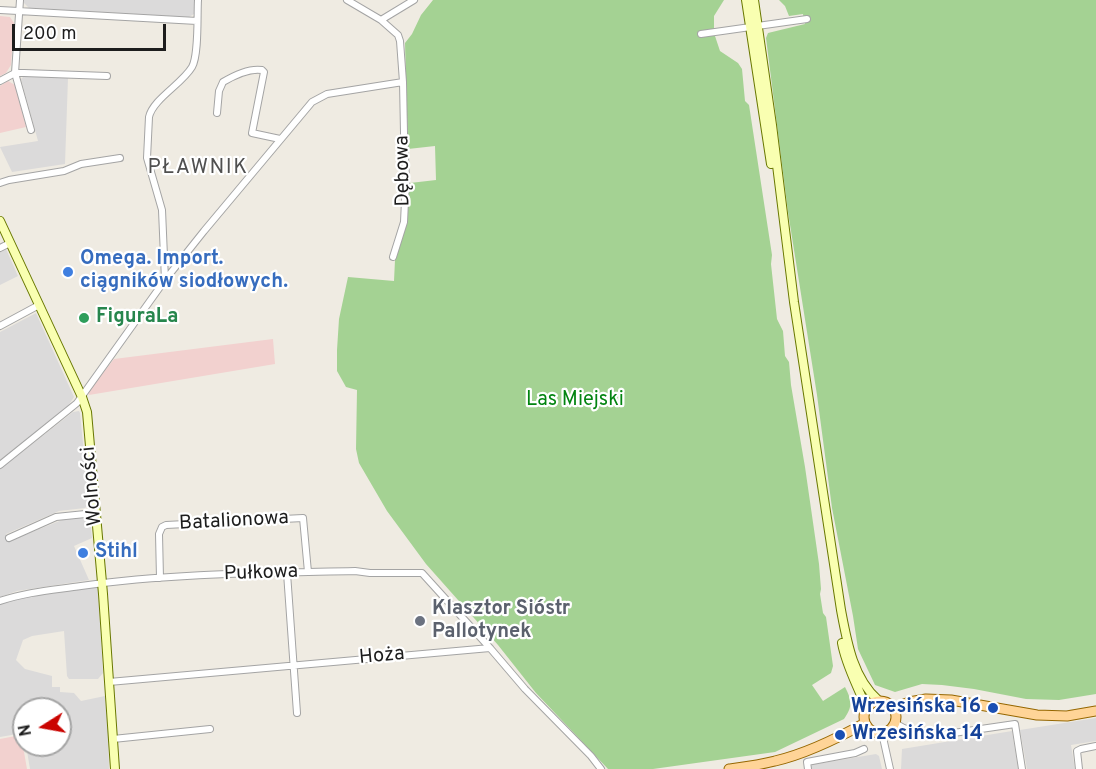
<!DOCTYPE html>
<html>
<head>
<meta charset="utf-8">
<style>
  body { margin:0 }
  #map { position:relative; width:1096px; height:769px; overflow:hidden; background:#efebe2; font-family:Overpass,sans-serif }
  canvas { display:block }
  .north { position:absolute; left:12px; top:697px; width:60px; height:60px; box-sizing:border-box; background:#fff; border:2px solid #a5a5a5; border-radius:50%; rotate:259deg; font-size:16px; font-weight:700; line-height:24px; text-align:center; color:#1d1d1d }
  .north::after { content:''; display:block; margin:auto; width:21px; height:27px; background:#ca0400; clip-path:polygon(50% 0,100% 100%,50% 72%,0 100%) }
  .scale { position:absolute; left:12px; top:24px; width:154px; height:27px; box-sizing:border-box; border:3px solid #1d1d1d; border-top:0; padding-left:8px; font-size:18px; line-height:21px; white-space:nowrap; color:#1d1d1d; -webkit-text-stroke:4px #fff; paint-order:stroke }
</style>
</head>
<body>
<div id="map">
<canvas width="1096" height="769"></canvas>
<div class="north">N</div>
<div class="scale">200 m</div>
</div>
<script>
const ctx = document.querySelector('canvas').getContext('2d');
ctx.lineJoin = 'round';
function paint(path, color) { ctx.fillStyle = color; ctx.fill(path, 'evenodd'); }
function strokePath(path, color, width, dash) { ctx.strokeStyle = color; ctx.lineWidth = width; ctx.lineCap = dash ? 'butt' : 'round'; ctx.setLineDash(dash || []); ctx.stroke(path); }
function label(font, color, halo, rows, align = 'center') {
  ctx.font = font + ' Overpass,sans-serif'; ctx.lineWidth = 4.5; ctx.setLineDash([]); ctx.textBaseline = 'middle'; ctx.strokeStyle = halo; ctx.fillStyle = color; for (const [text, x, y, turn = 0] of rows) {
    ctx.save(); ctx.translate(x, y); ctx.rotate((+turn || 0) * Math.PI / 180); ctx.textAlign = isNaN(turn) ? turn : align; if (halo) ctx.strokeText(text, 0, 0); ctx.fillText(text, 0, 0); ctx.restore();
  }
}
paint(new Path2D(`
  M24,0H194V14L189,17L29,8L24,3Z
  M24,76L68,78L65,164L12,172L0,147L38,141L21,79Z
  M6,249L18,276L0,285V252Z
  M36,313L74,397L68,406L0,460V332Z
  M79,411L80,413L89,504L85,508L59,511L6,534L9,541L62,520L85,517L90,521L92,538L74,546L89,580L17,591L0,597V469L73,412Z
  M96,587L98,588L103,673L98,679H69L67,676L64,631L32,636L23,640L16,660L25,669L52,676V687H60V692L74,693L81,701L105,696L108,732L109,769H30L26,745H60V709H24V736L23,733L0,737V604L20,598Z
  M1096,718V741L1071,745L1075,769H1027L1020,730Z
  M1012,731L1018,769H901L902,749Z
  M876,754L879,756L882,769H810V765Z`), '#dbdada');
paint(new Path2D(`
  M0,16L10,17L14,23L11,65L6,73L0,76Z
  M8,81L15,85L26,127L0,133V86Z
  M273,339L275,364L89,395L88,392L114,359Z
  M21,735L27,769H0V739Z`), '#f2d1cf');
paint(new Path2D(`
  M433,0H724L714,16V32L804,20L803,14L789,16L785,6L779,0H1096V694L1059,700L1026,699L974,689L942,685L922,684L895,692L875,685L858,649L853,616L832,508L817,395L788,212L766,38L768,33L805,24L804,20L714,33L720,51L738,63L742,69L745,101L749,105L772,255L771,264L777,319L783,331L785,356L789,362L791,385L805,467L819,564L821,589L820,594L823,613L826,617L833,666L831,673L812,685L823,701L845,687C852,701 853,706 844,719L775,752L653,769H608L536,693L498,645L426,564L387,511L359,463L356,449L357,390L346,387L337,371V350L339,319L348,277L394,281L395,260L406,223L410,183L436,180L435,146L408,149L405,43L412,34L421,15Z`), '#a4d293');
const street = new Path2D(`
  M20,0L15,73L31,130
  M347,0L381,20L398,35L400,41L403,82L404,133L406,180L404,222L393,257
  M0,10L197,21
  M381,20L414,0
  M701,34L807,19
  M0,81L15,73H24L107,76
  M217,113L219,91L223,82C233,76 250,68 262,70L264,72L252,133L280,139
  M0,183L9,180L64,171L81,164L120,158
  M0,248L10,243
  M165,280L162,210L147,158L149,117C153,99 182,84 192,67C199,55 197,15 198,0
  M0,326L39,305
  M0,465L77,403L165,280L204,231L312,102L327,94L403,82
  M9,538L56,517L95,513
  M287,573L297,713
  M160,578L159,534L162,527L166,525L303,518L308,572
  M0,601C26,592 54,590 81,586C171,573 264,573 355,571L370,573H422L490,648L525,689L591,756L601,769
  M109,682L490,648
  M895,723C907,731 919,734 933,736L1015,724L1022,769
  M882,733L890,769
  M113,739L210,729
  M808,769L807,762L855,753L864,749
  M1079,769L1077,751L1081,749L1096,746`);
const secondary = new Path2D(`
  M746,0L771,164
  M754,0L772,125L794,302L841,610C847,642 853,678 878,700
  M0,221L82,397L87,412L103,594L115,769
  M842,643C846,666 858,686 866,708`);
const primary = new Path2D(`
  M864 717a16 16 0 1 1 32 0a16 16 0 1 1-32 0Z
  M894,708L909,702L926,699L951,700L1037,715L1067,716L1096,711
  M729,769C744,767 760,765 775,761C805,754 838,738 865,723`);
strokePath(street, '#a4a4a4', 8);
strokePath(secondary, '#697800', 10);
strokePath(primary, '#966700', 11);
strokePath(street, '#fff', 6);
strokePath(secondary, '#f9ffb1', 8);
strokePath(primary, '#ffd497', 9);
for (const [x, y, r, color] of [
  [68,272,6,"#3f7fe0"],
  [84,318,6,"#2e9e5b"],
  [83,553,6,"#3f7fe0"],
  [420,621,6,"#6b7280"],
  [993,708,6,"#1a4fb4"],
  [840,735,6,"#1a4fb4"]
]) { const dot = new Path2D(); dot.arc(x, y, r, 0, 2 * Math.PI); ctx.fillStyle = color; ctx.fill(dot); strokePath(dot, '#fff', 2); }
label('20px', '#1d1d1d', '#fff', [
  ["Dębowa",404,171,-91],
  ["Wolności",93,486,-95],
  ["Batalionowa",234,522,-3],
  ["Pułkowa",261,574,-2],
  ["Hoża",382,657,-5]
]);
label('bold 20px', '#366cbe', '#fff', [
  ["Omega. Import.",80,260],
  ["ciągników siodłowych.",80,283],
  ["Stihl",95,553]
], 'left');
label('bold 20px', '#27864d', '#fff', [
  ["FiguraLa",96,318]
], 'left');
label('20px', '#028410', '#fff', [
  ["Las Miejski",575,401]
]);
label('bold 20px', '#5b616d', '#fff', [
  ["Klasztor Sióstr",432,610],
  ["Pallotynek",432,633]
], 'left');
label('bold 20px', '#164399', '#fff', [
  ["Wrzesińska 16",981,708],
  ["Wrzesińska 14",852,735,"left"]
], 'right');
ctx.letterSpacing = '1.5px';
label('21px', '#505050', '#fff', [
  ["PŁAWNIK",198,169]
]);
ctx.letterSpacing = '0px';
</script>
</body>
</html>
